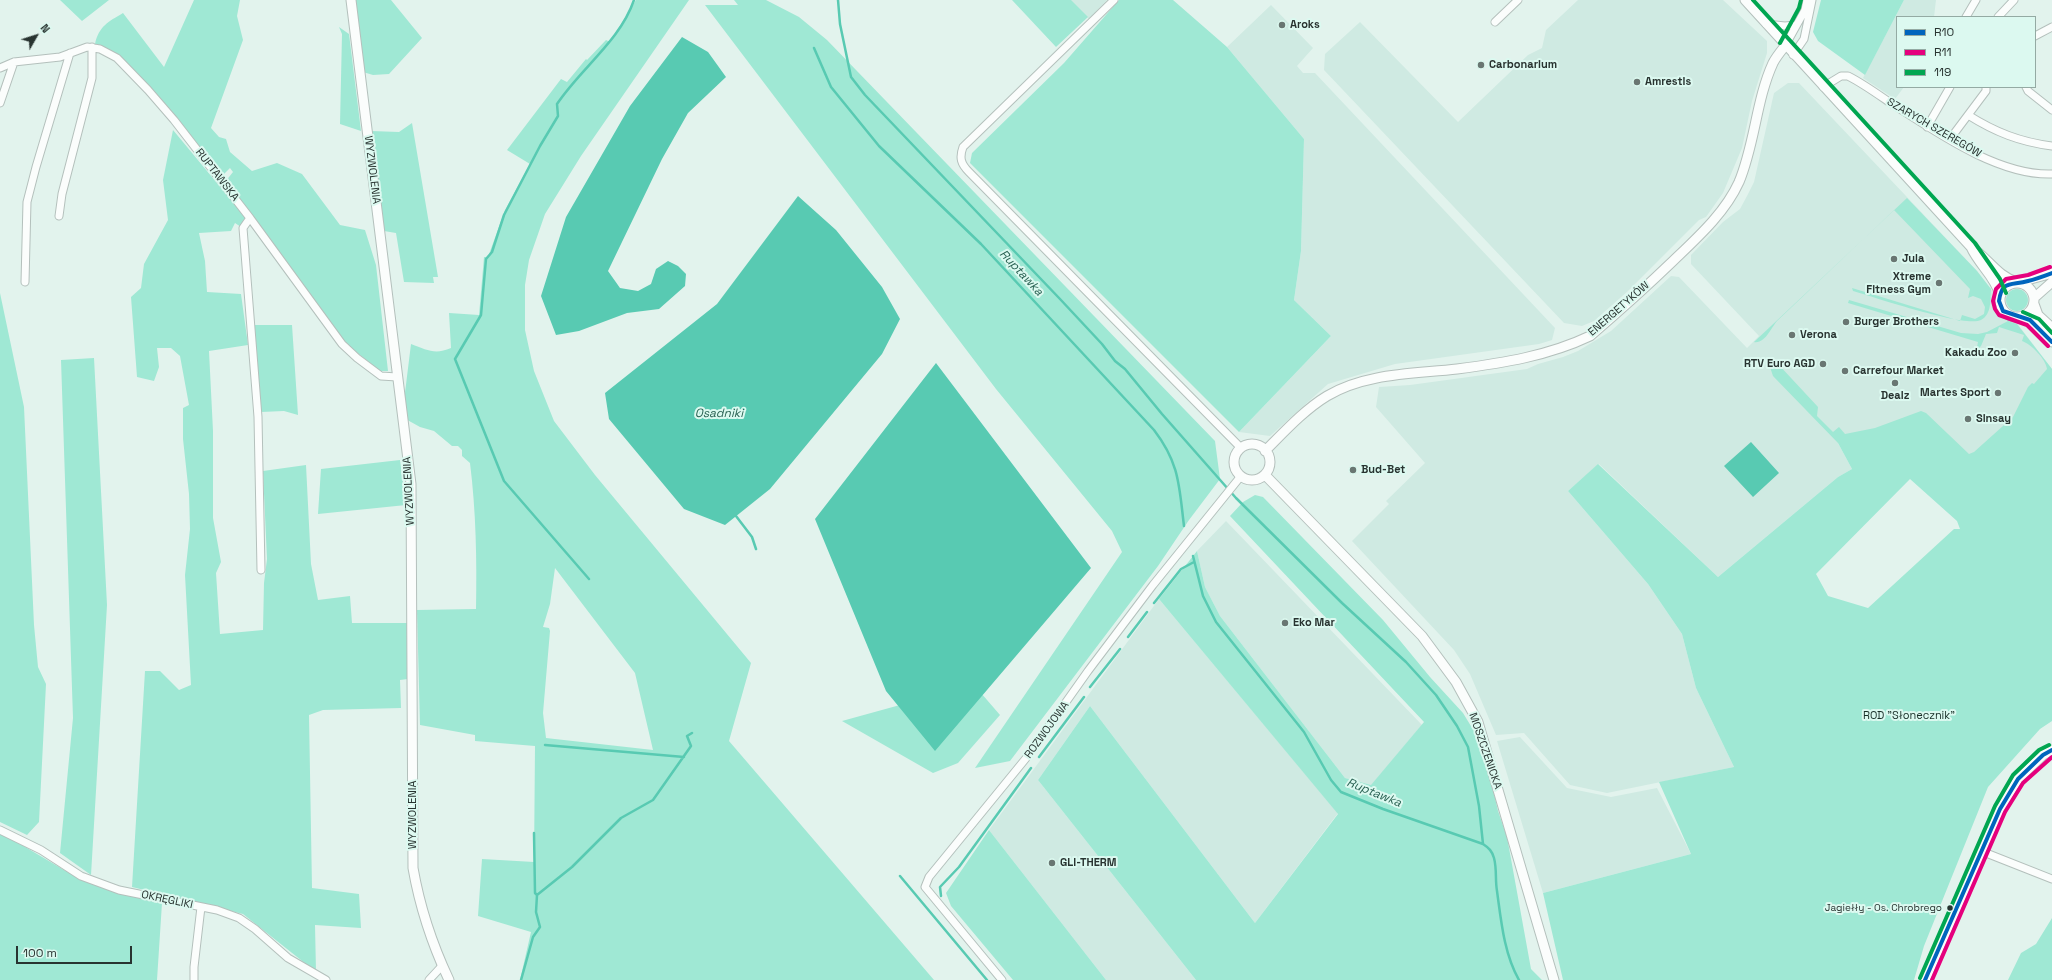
<!DOCTYPE html>
<html>
<head>
<meta charset="utf-8">
<style>
  body { margin:0 }
  #map { position:relative; width:2052px; height:980px; overflow:hidden; background:#e2f3ed; font-family:"Space Grotesk",sans-serif }
  canvas { display:block }
  .legend { position:absolute; left:1896px; top:16px; width:140px; height:72px; box-sizing:border-box; background:#dcf9f0; border:1px solid #94aaa3; margin:0; padding:5px 7px; list-style:none; font-size:12px; color:#283330 }
  .legend li { display:flex; align-items:center; gap:8px; height:20px }
  .legend b { width:20px; border:1px solid #94aaa3 }
  .north { position:absolute; left:16px; top:16px; width:40px; height:40px; -webkit-text-stroke:3px #dcf9f0; paint-order:stroke; rotate:51deg; font-size:11px; font-weight:700; line-height:16px; text-align:center; color:#283330 }
  .north::after { content:''; display:block; margin:auto; width:14px; height:18px; background:#283330; clip-path:polygon(50% 0,100% 100%,50% 72%,0 100%) }
  .scale { position:absolute; left:16px; top:946px; width:116px; height:18px; box-sizing:border-box; border:2px solid #283330; border-top:0; padding-left:5px; font-size:12px; line-height:14px; white-space:nowrap; color:#283330; -webkit-text-stroke:3px #dcf9f0; paint-order:stroke }
</style>
</head>
<body>
<div id="map">
<canvas width="2052" height="980"></canvas>
<ul class="legend">
<li><b style="height:5px;background:#0065bd"></b>R10</li>
<li><b style="height:5px;background:#e5007d"></b>R11</li>
<li><b style="height:5px;background:#00a651"></b>119</li>
</ul>
<div class="north">N</div>
<div class="scale">100 m</div>
</div>
<script>
const ctx = document.querySelector('canvas').getContext('2d');
ctx.lineJoin = 'round';
function paint(path, color) { ctx.fillStyle = color; ctx.fill(path, 'evenodd'); }
function strokePath(path, color, width, dash) { ctx.strokeStyle = color; ctx.lineWidth = width; ctx.lineCap = dash ? 'butt' : 'round'; ctx.setLineDash(dash || []); ctx.stroke(path); }
function label(font, color, halo, rows, align = 'center') {
  ctx.font = font + ' "Space Grotesk",sans-serif'; ctx.lineWidth = 4; ctx.setLineDash([]); ctx.textBaseline = 'middle'; ctx.strokeStyle = halo; ctx.fillStyle = color; for (const [text, x, y, turn = 0] of rows) {
    ctx.save(); ctx.translate(x, y); ctx.rotate((+turn || 0) * Math.PI / 180); ctx.textAlign = isNaN(turn) ? turn : align; if (halo) ctx.strokeText(text, 0, 0); ctx.fillText(text, 0, 0); ctx.restore();
  }
}
paint(new Path2D(`
  M1069,0H1107L1089,19Z
  M1578,0H1723L1767,41V53L1752,101L1742,148L1723,193L1706,217L1699,220L1628,291L1594,321L1582,326L1564,323L1324,70L1325,54L1360,22L1458,122L1528,55L1542,48L1546,30Z
  M1904,0H1936L1934,17H1897V87H1904L1895,99L1863,78Z
  M1271,5L1313,48L1297,66L1303,73H1315L1555,328L1552,340L1539,344L1395,364L1328,384L1270,436L1239,432L1331,336L1294,300L1301,251L1304,139L1227,47Z
  M1788,83H1799L1977,271L2052,369L2018,420L1970,464L1838,443L1852,469L1838,477L1718,577L1599,464L1568,491L1648,584L1682,634L1696,688L1734,767L1607,793L1570,785L1524,733L1496,735L1470,674L1454,650L1352,541L1389,504L1386,501L1425,463L1376,407L1379,387L1410,385L1527,369L1538,364L1563,357L1578,351L1611,331L1671,276L1679,277L1747,348L1759,336L1691,264V255L1723,222L1740,209L1747,196L1754,182L1774,93Z
  M1226,521L1422,725L1371,786L1345,778L1220,616L1205,587L1197,551Z
  M1159,599L1338,813L1255,923L1090,706L1038,780L1196,980H1106L989,830Z
  M1520,737L1567,788L1611,797L1657,788L1691,854L1543,893L1497,741Z`), '#cfeae2');
paint(new Path2D(`
  M60,0H109L82,21Z
  M194,0H240L237,16L243,40L211,128L219,137L226,139L230,152L252,171L277,163L302,174L340,225L365,230L376,265L388,371H380L345,343L248,210L225,182L233,172L230,168L222,176C193,141 137,57 95,44C99,26 108,22 123,13L164,67Z
  M354,0H391L422,38L389,74L373,75L363,72Z
  M636,0H689L581,156L545,214L529,260L525,285V330L534,371L554,421L595,475L751,663L729,741L934,980H520L531,932L478,916L482,859L534,862L535,746L475,741V735L420,725L417,610L476,609C477,560 476,511 470,463L462,456V450L458,446H452L434,431L420,427L402,417L411,344C427,350 435,355 451,348L449,313L479,315L484,257H488L505,210L530,164L507,150L561,79L567,82L586,59L587,60L606,40L610,42ZM555,568L635,673L653,750L546,738L543,713L550,631L549,628L543,627L550,604Z
  M734,0H766L799,17L827,40L1215,441L1220,479L1189,520L1158,566L1010,761L975,768L1122,552L1112,531L996,389L705,5H738Z
  M1012,0H1071L1088,17L1056,47Z
  M1119,0H1173L1227,47L1304,139L1301,251L1294,300L1331,336L1239,432L970,163L972,153L1064,63Z
  M1821,0H1904L1865,75L1818,41L1813,32Z
  M339,27L349,34L361,131L340,124L342,34Z
  M412,123L438,277H433L434,283L404,282L396,233L384,231L371,131L399,132Z
  M173,130L246,218L241,227L235,223L231,231L199,233L205,261L207,292L241,294L248,345L209,351L213,431V518L221,562L216,573L220,634L263,630L264,583L267,559L263,471L306,465L311,564L318,600L350,596L352,623H408V679L400,680L401,708L323,710L309,715L312,888L359,894L361,928L315,925L316,972L243,914L132,887L145,671H160L179,690L191,685L185,575L190,529L189,494L183,439V408L189,405L180,356L171,348H157L159,367L154,381L137,377L131,297L141,288L144,264L168,220L163,180Z
  M1907,198L1977,271L1991,289C1990,300 1992,314 1981,320C1965,328 1874,297 1853,291L1852,288L1960,321L1962,315L1975,319L1984,314L1985,307L1981,299L1973,296L1968,298L1970,289L1894,210L1777,321C1771,328 1765,344 1754,342Z
  M2006 300a11 11 0 1 1 22 0a11 11 0 1 1-22 0Z
  M0,293L24,407L34,625L38,667L46,684L39,822L27,835L0,822Z
  M1849,300L1961,333L1978,334L1987,332L2008,321L2017,324L2052,369V721L2040,729L1988,787L1924,946L1914,980H1563L1543,893L1691,854L1659,782L1734,767L1696,688L1682,634L1648,584L1568,491L1598,464L1718,577L1838,477L1852,469L1838,443L1773,376L1768,361L1778,364L1818,407L1817,416L1833,432L1839,427L1845,434L1875,428L1921,411L1926,413L1969,454L1974,452L2013,417L2028,387L2032,383L2034,384L2047,369C2046,359 2031,344 2022,341L2024,335L1999,327L1997,333L1986,334L1981,346L1979,348L1977,347L1978,342L1848,303ZM1910,479L1957,521L1960,529H1954L1868,608L1828,596L1816,574Z
  M254,325H292L298,415L284,411L261,412Z
  M94,358L107,605L91,875L60,853L73,718L61,360Z
  M400,460L406,505L318,514L321,469Z
  M1255,495L1263,497L1383,620L1430,677L1463,713L1477,736L1488,766L1498,811L1507,837L1531,969L1542,980H1196L1038,780L1090,706L1255,923L1338,814L1159,599L1197,551L1205,587L1220,616L1345,778L1371,785L1424,722L1230,516L1243,502Z
  M981,693L1000,715L958,763L933,773L842,721L900,705Z
  M989,830L1106,980H1013L951,906L946,893Z
  M0,832L64,870L116,893L162,903L157,980H0Z
  M2052,918V980H2008L2021,953L2036,944Z`), '#9fe8d4');
paint(new Path2D(`
  M682,37L708,52L726,77L688,113L662,159L608,271L620,288L638,291L651,284L656,269L668,261L678,266L686,274L685,286L659,309L627,313L579,331L556,335L541,296L566,217L630,106Z
  M798,196L836,230L882,287L900,319L882,354L770,489L725,525L684,509L609,419L605,393L717,304Z
  M936,363L1091,568L935,751L886,691L815,519Z
  M1751,442L1779,473L1753,497L1724,466Z`), '#58cab2');
strokePath(new Path2D(`
  M838,0L840,24L851,77L865,95L1060,299L1102,344L1115,361L1125,369L1162,414L1236,498L1342,603L1406,662L1436,695L1457,726L1468,747L1479,806L1483,844
  M814,48L831,87L879,146L981,244L1154,430C1180,464 1179,486 1184,526
  M736,516L752,537L756,549
  M1193,556L1203,596L1216,622L1304,732L1331,780L1341,792L1383,809L1483,844C1489,848 1492,851 1494,858C1497,869 1495,880 1497,891C1501,920 1504,954 1519,980
  M589,579L504,481L455,359L481,315L486,259L492,252L504,215L540,146L558,116L557,104C581,68 620,41 634,0
  M1154,603L1181,569L1194,562
  M1128,637L1147,612
  M1090,687L1120,649
  M545,745L684,757
  M1039,757L1084,697
  M900,876L987,980
  M537,895L572,867L621,818L653,800L691,746L687,736L692,733
  M941,896L940,887L959,867L1031,768
  M521,980L533,937L540,927L536,912L537,895L535,893L534,833`), '#58cab2', 2.5);
const street = new Path2D(`
  M1114,0L963,147C959,158 961,164 969,172L1241,448
  M1966,17L1976,0
  M1998,17L2014,0
  M1495,22L1518,0
  M1766,24L1785,26L1795,25
  M2035,36L2052,27
  M1785,46L1805,10L1807,0
  M1793,55L1804,39L1812,0
  M0,68L14,62L60,57L87,47L100,49L117,58L148,90L174,120L250,218L342,344L357,358L381,376L397,377
  M1823,87L1841,76H1848C1862,83 1876,93 1889,102C1935,131 1997,176 2052,174
  M2026,87L2028,91L2052,110
  M0,103L14,62
  M1968,115C1995,132 2020,142 2052,146
  M1927,127L1950,87
  M1950,139L1986,91V87
  M59,216L62,194L92,78V47
  M250,218L243,228L258,417L261,570
  M25,282L27,202L36,167L70,53
  M0,830L41,850L81,876L119,890L217,910L239,918L255,929L288,958L326,980
  M1981,851L2052,879
  M194,980V967L201,907
  M429,980L442,966
  M1002,980L925,887L929,877L1027,757L1088,671L1153,585L1241,476`);
const secondary = new Path2D(`
  M351,0L411,484L413,868C420,908 432,944 449,980
  M1745,0L1971,247C1988,258 1998,277 2017,282
  M1971,247C1979,265 1995,276 2000,295
  M2020,282L2052,273
  M2000 300a17 17 0 1 1 34 0a17 17 0 1 1-34 0Z
  M2034,298L2052,282
  M2034,304L2038,315L2052,328
  M2020,317L2035,324L2052,342
  M1234 462a18 18 0 1 1 36 0a18 18 0 1 1-36 0Z
  M1265,451C1284,432 1304,410 1327,396C1365,373 1414,374 1457,369C1503,363 1548,356 1590,336C1618,312 1646,287 1673,261C1697,238 1725,213 1739,182C1755,144 1756,100 1773,63C1776,57 1781,51 1785,46
  M1263,476L1267,477L1422,636L1456,682L1478,722L1554,980
  M1925,980L2000,809L2018,779L2043,755L2052,750`);
strokePath(street, '#b4c0bc', 9);
strokePath(secondary, '#b4c0bc', 11);
strokePath(street, '#fbfdfc', 7);
strokePath(secondary, '#fbfdfc', 9);
strokePath(new Path2D(`
  M2052,273C2044,276 2036,279 2028,281C2012,286 2002,279 1999,301L2003,311L2030,320L2052,342
  M1925,980L2000,809L2018,779L2043,755L2052,750`), '#0065bd', 4);
strokePath(new Path2D(`
  M2048,346L2027,325L1999,315L1995,309L1993,301L1996,289L2006,279L2028,275L2050,267
  M1932,980L2005,812L2023,783L2052,757`), '#e5007d', 4);
strokePath(new Path2D(`
  M1753,0L1975,243L2000,279L2006,293
  M1780,43L1799,8L1801,0
  M2023,312L2039,319L2052,333
  M1920,978L1995,806L2013,775L2039,750L2049,745`), '#00a651', 4);
for (const [x, y, r, color] of [
  [1282,25,4,"#697672"],
  [1481,65,4,"#697672"],
  [1637,82,4,"#697672"],
  [1894,259,4,"#697672"],
  [1939,283,4,"#697672"],
  [1846,322,4,"#697672"],
  [1792,335,4,"#697672"],
  [2015,353,4,"#697672"],
  [1823,364,4,"#697672"],
  [1845,371,4,"#697672"],
  [1895,383,4,"#697672"],
  [1998,393,4,"#697672"],
  [1968,419,4,"#697672"],
  [1353,470,4,"#697672"],
  [1285,623,4,"#697672"],
  [1052,863,4,"#697672"],
  [1950,908,3.5,"#283330"]
]) { const dot = new Path2D(); dot.arc(x, y, r, 0, 2 * Math.PI); ctx.fillStyle = color; ctx.fill(dot); strokePath(dot, '#dcf9f0', 1.5); }
label('10px', '#283330', '#dcf9f0', [
  ["Jagiełły - Os. Chrobrego",1942,908]
], 'right');
label('bold 11px', '#283330', '#dcf9f0', [
  ["Aroks",1290,25],
  ["Carbonarium",1489,65],
  ["Amrestis",1645,82],
  ["Jula",1902,259],
  ["Xtreme",1931,277,"right"],
  ["Fitness Gym",1931,290,"right"],
  ["Burger Brothers",1854,322],
  ["Verona",1800,335],
  ["Kakadu Zoo",2007,353,"right"],
  ["RTV Euro AGD",1815,364,"right"],
  ["Carrefour Market",1853,371],
  ["Martes Sport",1990,393,"right"],
  ["Dealz",1895,396,"center"],
  ["Sinsay",1976,419],
  ["Bud-Bet",1361,470],
  ["Eko Mar",1293,623],
  ["GLI-THERM",1060,863]
], 'left');
label('11px', '#283330', '#dcf9f0', [
  ["SZARYCH SZEREGÓW",1934,128,30],
  ["WYZWOLENIA",372,170,83],
  ["RUPTAWSKA",217,175,52],
  ["ENERGETYKÓW",1619,309,-41],
  ["WYZWOLENIA",409,491,-93],
  ["ROZWOJOWA",1047,730,-54],
  ["MOSZCZENICKA",1485,751,71],
  ["WYZWOLENIA",413,815,-90],
  ["OKRĘGLIKI",167,900,12]
]);
label('11px', '#182f28', '#dcf9f0', [
  ["ROD \"Słonecznik\"",1909,716]
]);
label('italic 12px', '#2a6253', '#dcf9f0', [
  ["Ruptawka",1021,273,47],
  ["Osadniki",719,414],
  ["Ruptawka",1374,793,22]
]);
</script>
</body>
</html>
